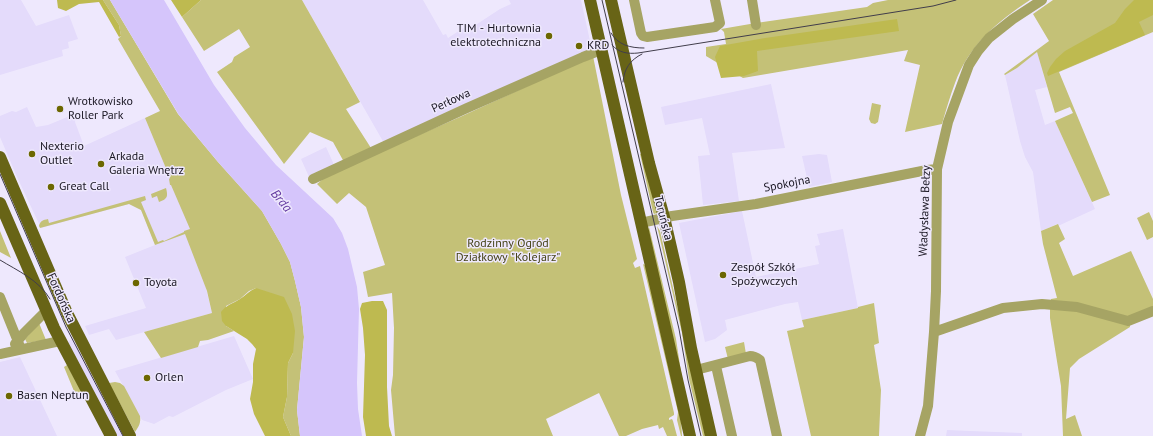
<!DOCTYPE html>
<html>
<head>
<meta charset="utf-8">
<style>
  body { margin:0 }
  canvas { display:block; background:#eee8fd }
</style>
</head>
<body>
<canvas width="1153" height="436"></canvas>
<script>
const ctx = document.querySelector('canvas').getContext('2d');
ctx.lineJoin = 'round';
function paint(path, color) { ctx.fillStyle = color; ctx.fill(path, 'evenodd'); }
function strokePath(path, color, width, dash) { ctx.strokeStyle = color; ctx.lineWidth = width; ctx.lineCap = dash ? 'butt' : 'round'; ctx.setLineDash(dash || []); ctx.stroke(path); }
function label(font, color, halo, rows, align = 'center') {
  ctx.font = font + ' "PT Sans",sans-serif'; ctx.lineWidth = 3; ctx.setLineDash([]); ctx.textBaseline = 'middle'; ctx.strokeStyle = halo; ctx.fillStyle = color; for (const [text, x, y, turn = 0] of rows) {
    ctx.save(); ctx.translate(x, y); ctx.rotate((+turn || 0) * Math.PI / 180); ctx.textAlign = isNaN(turn) ? turn : align; if (halo) ctx.strokeText(text, 0, 0); ctx.fillText(text, 0, 0); ctx.restore();
  }
}
paint(new Path2D(`
  M0,0H21L36,26L69,15L78,39L68,42L69,48L62,50L63,56L0,75Z
  M302,0H423L443,35L446,34L448,38L468,25L471,28L500,9L511,4L509,0H581L592,50L384,143Z
  M1037,51L1047,87L1035,90L1045,125L1055,121L1095,209L1058,226L1057,224L1041,231L1033,172L1025,157L1020,141L1005,75L1017,68Z
  M771,84L785,148L732,153L739,201L703,205L698,156L710,155L702,118L665,125L661,107Z
  M27,107L36,127L48,125L77,113L75,122L84,146L145,118L192,230L212,313L116,340L109,329L89,335L85,326L146,308L125,257L155,245L141,210L129,204L41,228L17,177L0,137V116L12,111L16,112Z
  M326,147L335,167L310,179L301,159Z
  M819,154L827,155L832,182L809,187L802,156Z
  M742,211L756,277L819,264L815,246L820,245L817,234L843,229L858,308L802,320L798,302L785,304L725,320L727,330L715,339L705,342L679,223Z
  M234,336L253,379L226,390L173,417L169,416L154,424L142,420L115,371Z
  M73,337L84,361L124,436H117L67,343Z
  M20,357L57,436H0V362Z
  M947,430L970,431L1022,433V436H946Z`), '#e4dbfb');
paint(new Path2D(`
  M103,0H110L178,114L218,162L262,211L281,244L290,262L295,281L301,307L304,337L297,410L300,436H291L283,417L287,397L288,363L293,353L256,288L249,291L240,299L226,306V326L234,331L208,340L200,341L198,347L161,358L144,332L212,313L207,291L185,234L155,245L141,210L129,204L40,228L39,226C40,221 43,220 48,219L49,223L145,196L146,200L141,202L158,242L163,240L164,241L184,232V231L190,229L171,185H170L169,179L170,178L145,118L160,111L118,39L121,36L119,25Z
  M201,0H302L360,102L346,109L371,148L344,162L333,142L310,132L284,164L217,72L232,62L234,57L250,47L239,29L204,51L182,17Z
  M888,0H1030C998,21 969,45 955,83C950,96 946,110 942,124L905,132L920,65L904,61L908,50L743,78L706,56V47L726,44L724,32L721,29L756,23L867,7L873,3Z
  M1053,0H1153V32L1059,72L1110,195L1092,202L1055,121L1073,113L1070,107L1055,113L1037,52L1017,68L1005,75L1004,74L1049,41L1033,14Z
  M593,56L621,195L637,259L633,263L635,268L640,266L674,413V415L669,418V420L672,419L673,421L677,436H667L663,427L659,429L658,425L642,429L626,436H619L599,393L546,419L553,436H395L391,390L393,375L394,328L392,293L368,297L363,272L385,265L366,207L349,193L337,204L317,184L329,174L460,117Z
  M872,103L881,105L878,122L875,124L871,123L869,119Z
  M643,153L657,213L654,214L653,212L640,154Z
  M166,188C168,196 168,199 159,202L157,196L152,198L151,194Z
  M1149,212L1153,221V237L1147,240L1137,218Z
  M1058,224L1065,239L1059,243L1073,276L1131,251L1153,299V307L1129,317L1130,327L1079,359L1070,368L1066,419L1075,415L1082,436H1063L1061,386L1050,318V308L1051,299L1057,298L1043,244L1041,231Z
  M657,226L660,231L707,436H703L689,379L682,333Z
  M649,227L676,339L682,378L648,231Z
  M0,231L11,258L0,252Z
  M643,264L647,266L681,420L682,436H681L677,420L678,412Z
  M874,303L879,343L874,345L881,390L879,436H811L787,331L804,327L802,320L858,308V307Z
  M39,323L46,340L27,343L25,339Z
  M744,342L746,354L728,359L725,347Z
  M67,365L82,392L76,396L64,367Z
  M115,382L120,383L124,386L140,416C141,423 139,426 135,432L109,383Z`), '#c4c177');
paint(new Path2D(`
  M57,0H103L119,25L121,36L119,37L99,2L79,4L66,11L58,8Z
  M171,0H201L182,17Z
  M1134,0H1153V15L1139,22L1145,35L1048,76L1047,73L1050,67L1056,59L1065,51L1115,23L1125,9Z
  M897,19L899,31L757,51L758,71L744,76L721,78L715,57L720,46L765,38Z
  M256,288L284,297L292,314L295,331L293,353L288,363L287,397L283,417L291,436H265L254,414L250,399L253,382V364L256,349L252,344L247,339L226,326L222,321L221,312C226,305 232,304 240,299C245,296 249,291 256,288Z
  M372,301H383L387,310V387L389,426L392,436H366L363,417L365,355L363,328L360,309L362,303Z`), '#beba50');
paint(new Path2D(`
  M110,0H164L214,85L245,128L276,165L333,218L342,233L348,249L357,287L359,309L357,383L358,409L362,436H300L297,410L304,337L301,307L295,281L290,262L281,244L262,211L218,162L179,115Z`), '#d5c5fb');
strokePath(new Path2D(`
  M634,0L641,33L643,36L647,37L715,27L720,23L715,0
  M752,0L756,25
  M313,179L467,108L583,57L601,50
  M641,223L672,216L756,204L927,170L937,169
  M0,297L21,349
  M934,332L1003,308L1042,304L1077,307L1128,321L1153,311
  M15,344L24,333L46,311
  M0,354L60,341
  M716,366L732,436
  M696,370L750,356C754,356 756,357 760,360L777,436
  M920,436L928,406L934,332L936,291L937,169L948,122L969,65L978,51L989,38L1013,19L1042,0`), '#a6a464', 10);
strokePath(new Path2D(`
  M590,0L690,436
  M611,0L649,163L664,217L679,282L691,348L711,436
  M0,157L67,313L130,436
  M0,203L54,328L111,436`), '#686416', 12);
strokePath(new Path2D(`
  M602,0L679,329L688,380L701,436
  M611,33C618,45 630,48 644,48
  M612,45C619,53 628,54 638,53L933,6L956,0
  M623,82C624,69 630,60 642,54
  M0,174L66,327L123,436
  M0,260C18,271 39,280 50,299`), '#413d4b', 1);
for (const [x, y, r, color] of [
  [549,36,4,"#6c6700"],
  [579,46,4,"#6c6700"],
  [60,109,4,"#6c6700"],
  [32,154,4,"#6c6700"],
  [101,164,4,"#6c6700"],
  [51,187,4,"#6c6700"],
  [723,275,4,"#6c6700"],
  [136,283,4,"#6c6700"],
  [147,378,4,"#6c6700"],
  [9,396,4,"#6c6700"]
]) { const dot = new Path2D(); dot.arc(x, y, r, 0, 2 * Math.PI); ctx.fillStyle = color; ctx.fill(dot); strokePath(dot, '#eee8fd', 1.5); }
label('12px', '#1a1723', '#eee8fd', [
  ["TIM - Hurtownia",541,29,"right"],
  ["elektrotechniczna",541,43,"right"],
  ["KRD",587,46],
  ["Wrotkowisko",68,102],
  ["Roller Park",68,116],
  ["Nexterio",40,147],
  ["Outlet",40,161],
  ["Arkada",109,157],
  ["Galeria Wnętrz",109,171],
  ["Great Call",59,187],
  ["Zespół Szkół",731,268],
  ["Spożywczych",731,282],
  ["Toyota",144,283],
  ["Orlen",155,378],
  ["Basen Neptun",17,396]
], 'left');
label('12px', '#1a1723', '#eee8fd', [
  ["Perłowa",451,101,-25],
  ["Spokojna",787,184,-11],
  ["Władysława Bełzy",925,211,-88],
  ["Toruńska",663,218,76],
  ["Fordońska",61,298,66]
]);
label('12px', '#454317', '#eee8fd', [
  ["Rodzinny Ogród",508,244],
  ["Działkowy \"Kolejarz\"",508,258]
]);
label('italic 13px', '#643ba1', '#eee8fd', [
  ["Brda",281,201,50]
]);
</script>
</body>
</html>
